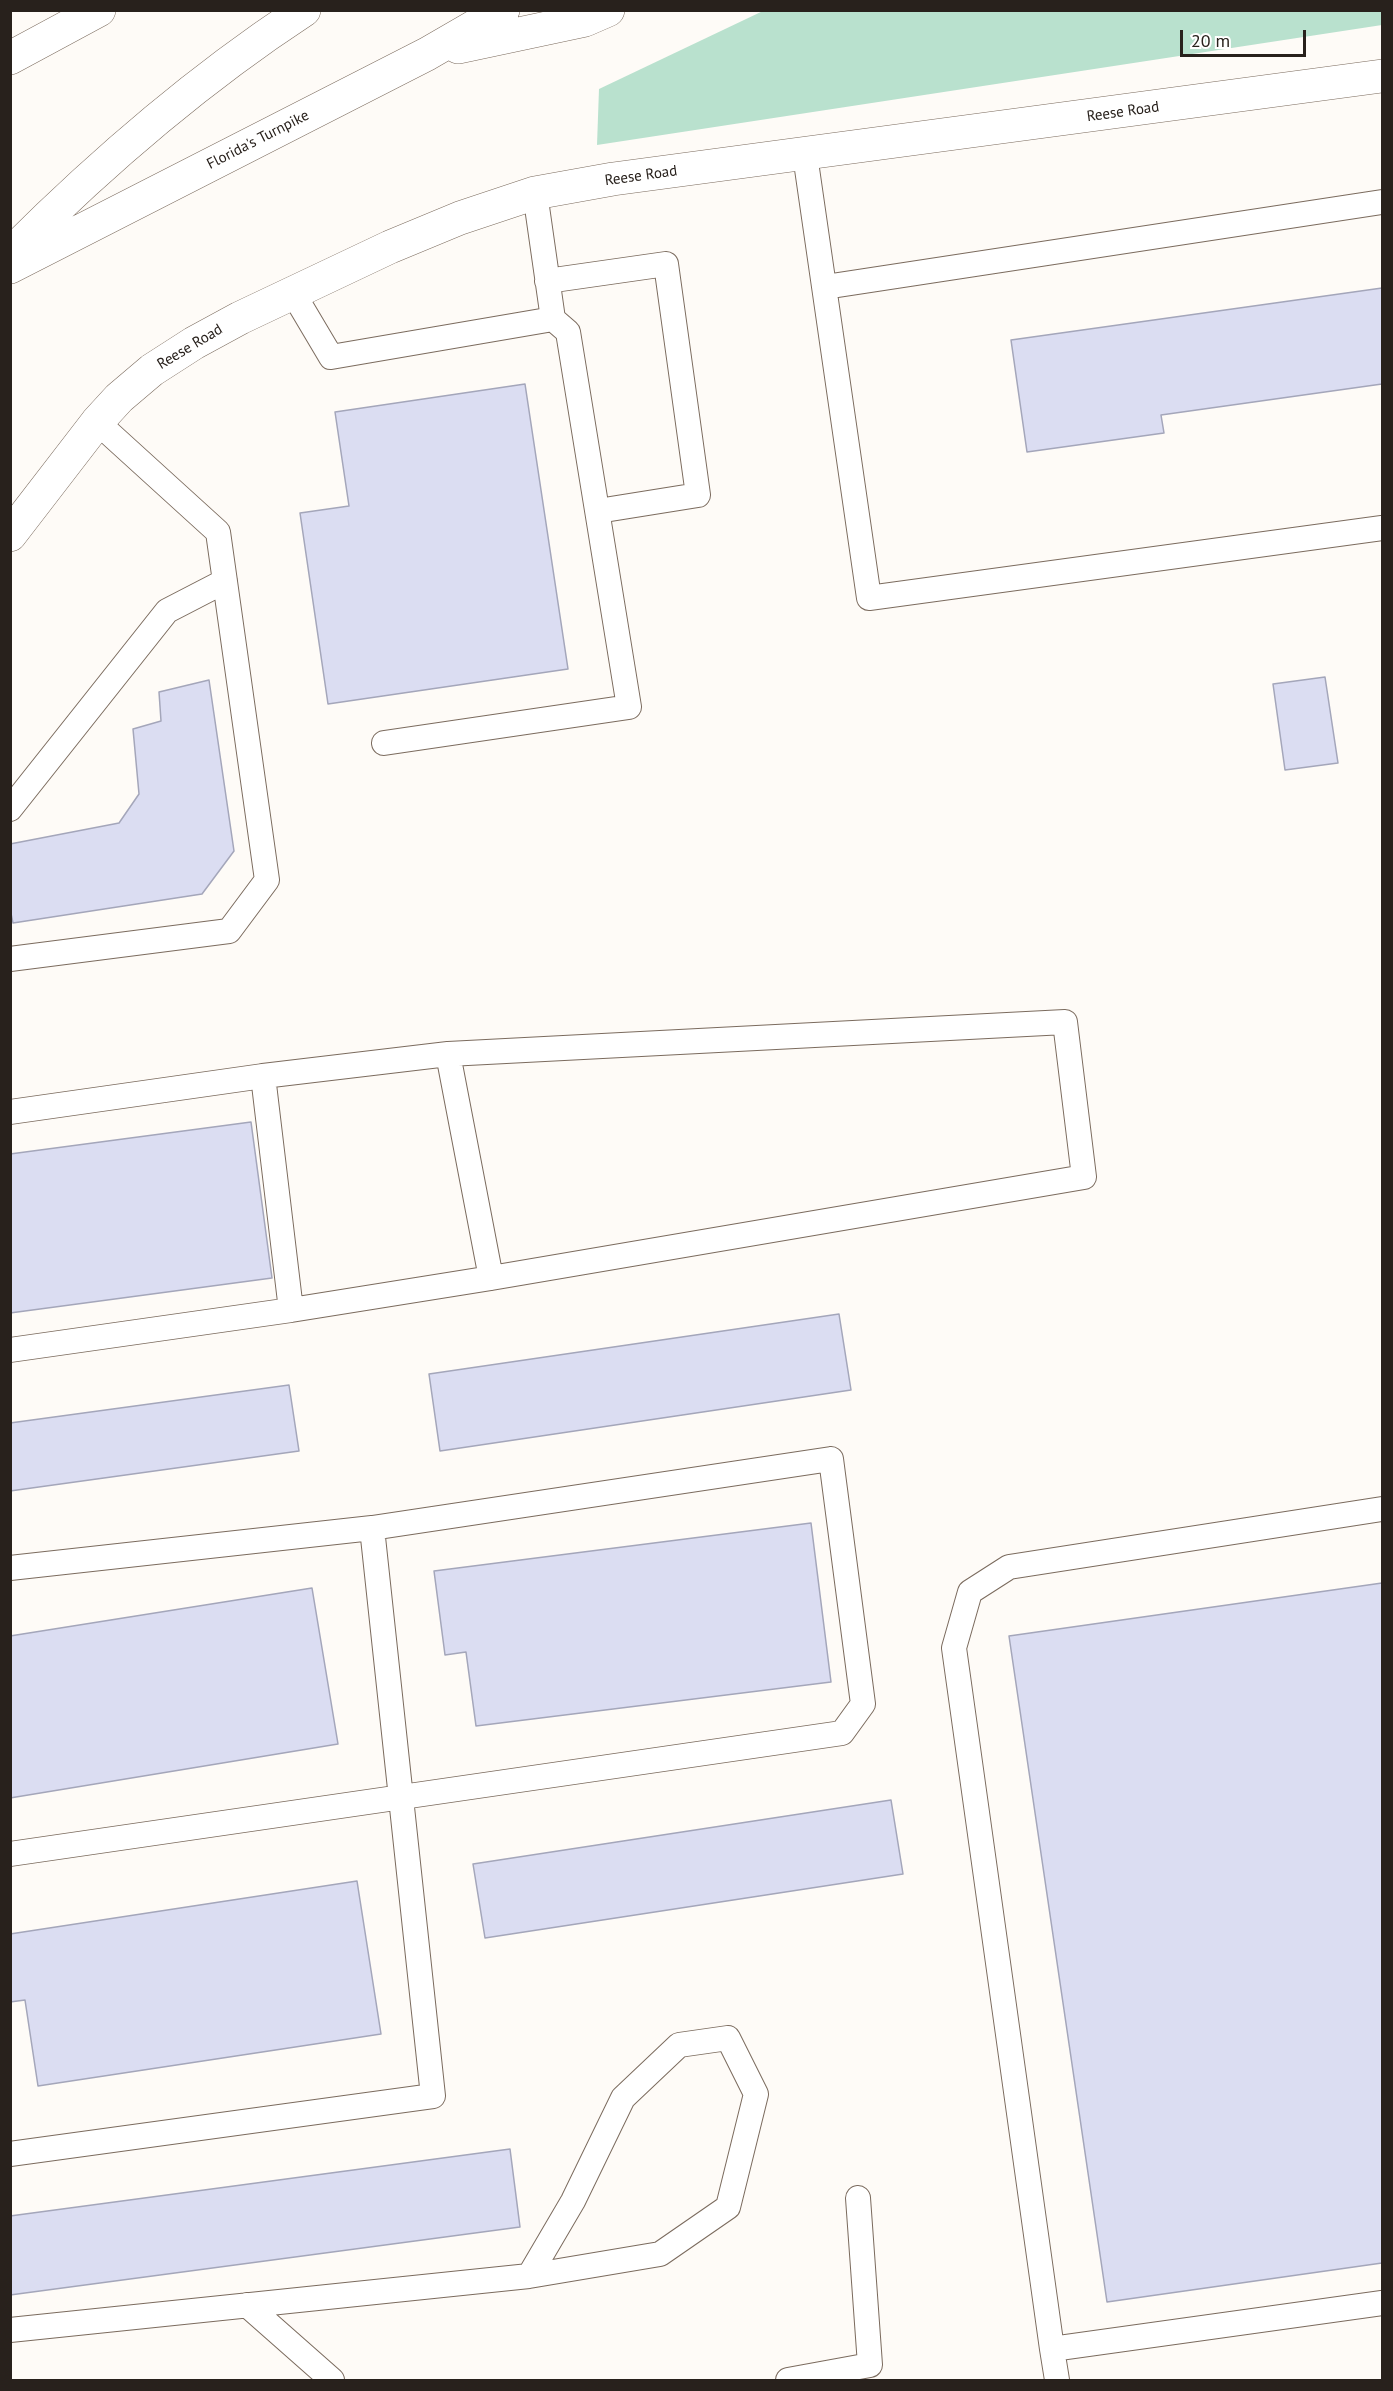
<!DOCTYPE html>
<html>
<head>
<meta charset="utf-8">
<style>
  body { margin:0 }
  #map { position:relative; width:1393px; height:2391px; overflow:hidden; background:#fefbf7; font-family:"PT Sans",sans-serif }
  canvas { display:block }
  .frame { position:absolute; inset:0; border:12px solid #28211c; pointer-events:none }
  .scale { position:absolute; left:1180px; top:30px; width:126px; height:27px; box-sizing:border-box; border:3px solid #28211c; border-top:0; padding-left:8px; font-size:18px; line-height:21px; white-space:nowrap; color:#28211c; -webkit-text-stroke:4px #fff; paint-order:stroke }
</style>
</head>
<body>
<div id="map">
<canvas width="1393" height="2391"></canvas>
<div class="frame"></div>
<div class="scale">20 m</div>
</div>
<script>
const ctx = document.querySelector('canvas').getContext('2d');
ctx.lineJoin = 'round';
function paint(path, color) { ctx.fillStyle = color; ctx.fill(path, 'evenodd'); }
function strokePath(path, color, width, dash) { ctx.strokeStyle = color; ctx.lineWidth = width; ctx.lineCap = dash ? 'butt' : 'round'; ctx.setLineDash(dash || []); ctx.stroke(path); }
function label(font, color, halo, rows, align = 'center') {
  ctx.font = font + ' "PT Sans",sans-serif'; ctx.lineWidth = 4.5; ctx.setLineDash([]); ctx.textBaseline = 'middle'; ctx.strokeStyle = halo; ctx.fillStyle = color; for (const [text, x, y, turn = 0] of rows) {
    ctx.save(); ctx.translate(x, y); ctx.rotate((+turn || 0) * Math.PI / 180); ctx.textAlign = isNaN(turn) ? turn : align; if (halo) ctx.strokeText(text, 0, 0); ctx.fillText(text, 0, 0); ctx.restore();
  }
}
paint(new Path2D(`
  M765,10H1382V25L597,145L599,89Z`), '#b9e1ce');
const building = new Path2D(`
  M1382,288V384L1161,415L1164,433L1027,452L1011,340Z
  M525,384L568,669L328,704L300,513L349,506L335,412Z
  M1325,677L1338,763L1285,770L1273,684Z
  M209,680L234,851L202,894L13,923L10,909V844L119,823L139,794L133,729L161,721L159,692Z
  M251,1122L272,1278L10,1313V1154Z
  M839,1314L851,1390L440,1451L429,1374Z
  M289,1385L299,1451L10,1491V1423Z
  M811,1523L831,1682L476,1726L466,1652L445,1655L434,1571Z
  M1382,1583V2263L1107,2302L1009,1636Z
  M312,1588L338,1744L10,1798V1636Z
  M891,1800L903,1874L485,1938L473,1864Z
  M357,1881L381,2034L38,2086L25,2000L10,2002V1934Z
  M510,2149L520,2227L10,2295V2216Z`);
paint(building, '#dbddf2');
strokePath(building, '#a4a6ba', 1.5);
const lane = new Path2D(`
  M805,155L869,598L1382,528
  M535,193L553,319
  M547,281L666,264L698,495L598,511
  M825,287L1382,202
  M293,293L331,357L553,319L568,332L629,707L384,743
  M10,809L167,611L225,581
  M10,959L229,931L267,880L218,532L97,422
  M448,1054L491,1278
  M263,1076L448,1054L1065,1022L1084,1177L491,1278L291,1310
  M10,1112L263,1076L291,1310L10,1350
  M1382,1509L1009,1567L970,1592L954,1648L1052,2349L1382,2303
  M10,1568L372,1528L433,2096L10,2154
  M10,1854L842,1733L863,1704L831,1459L372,1528
  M247,2305L332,2380
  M10,2330L529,2276L660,2254L728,2207L756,2094L728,2038L679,2045L623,2098L573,2201L529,2276
  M1052,2349L1057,2380
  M788,2380L870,2365L858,2198`);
const street = new Path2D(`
  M10,535L97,422L119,398L152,370L194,343L240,318L390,247L460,218L535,193L613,179L1382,76`);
const highway = new Path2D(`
  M458,47L585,20L608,10
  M10,58L99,10
  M10,254C100,164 197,80 304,10
  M10,267L427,54L503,10`);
strokePath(lane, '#7b6b5e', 26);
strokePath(street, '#7b6b5e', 34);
strokePath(highway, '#7b6b5e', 34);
strokePath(lane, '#fff', 24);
strokePath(street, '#fff', 33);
strokePath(highway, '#fff', 33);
label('15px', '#28211c', '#fff', [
  ["Reese Road",1123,112,-8],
  ["Florida's Turnpike",258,140,-27],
  ["Reese Road",641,176,-8],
  ["Reese Road",190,347,-31]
]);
</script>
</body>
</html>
